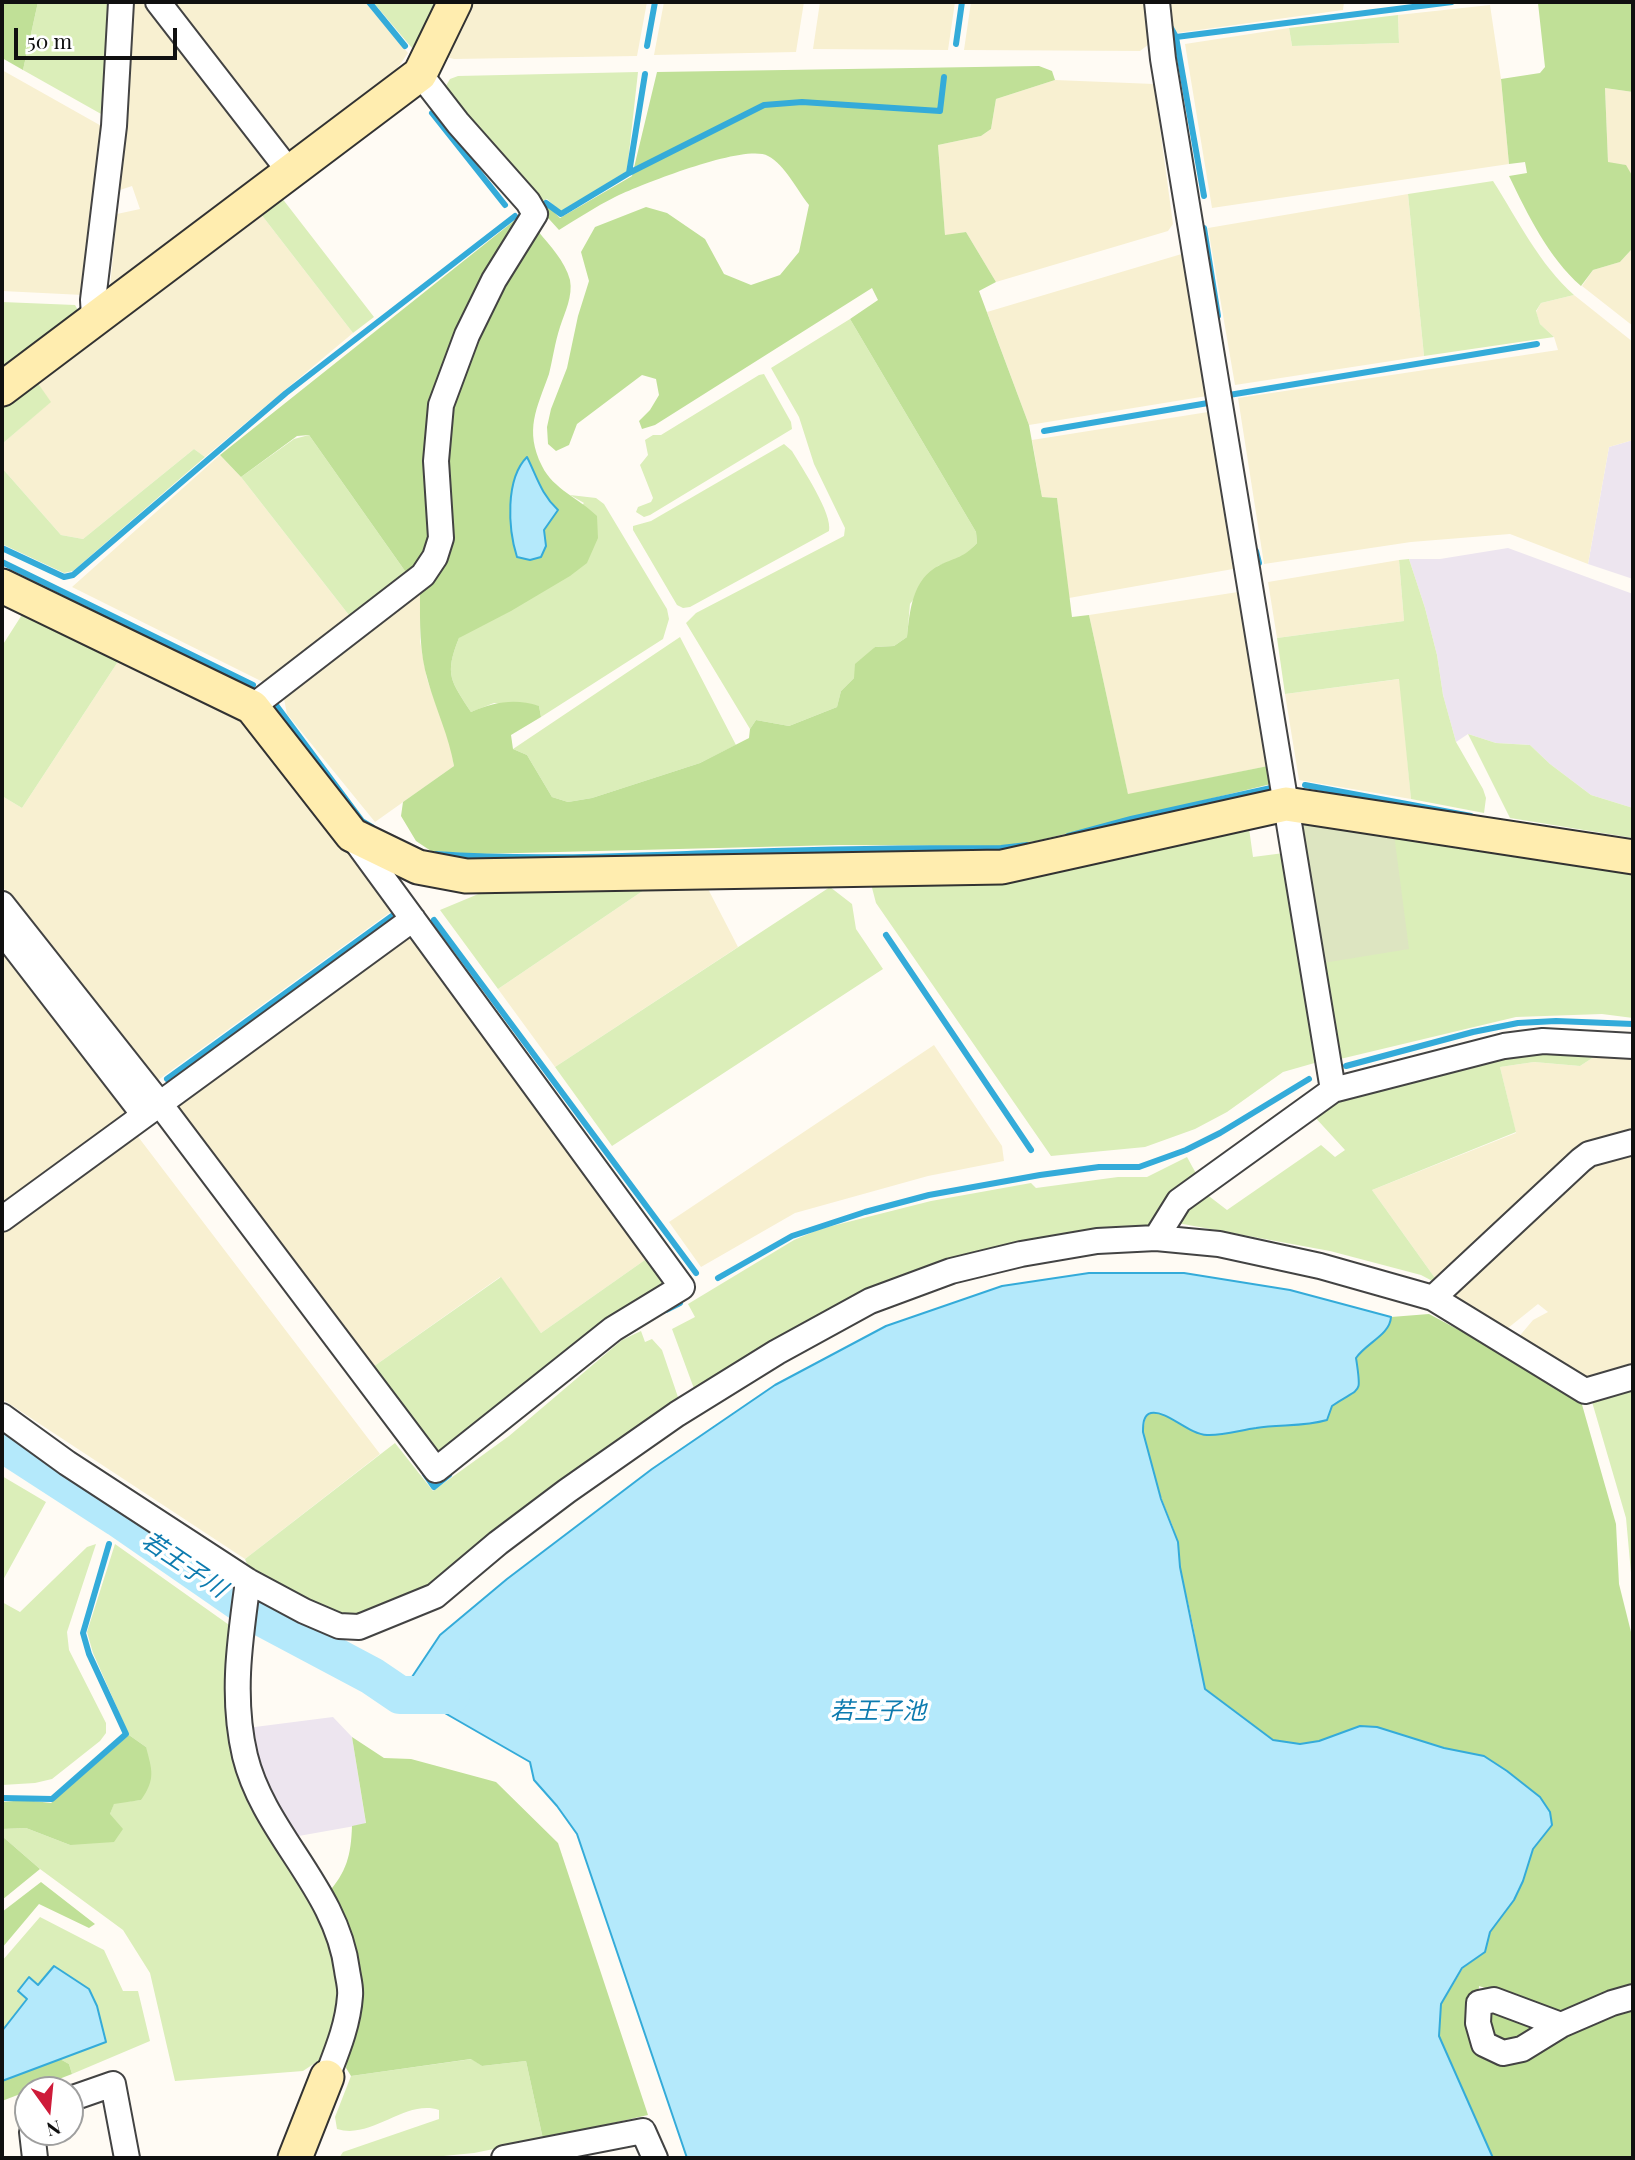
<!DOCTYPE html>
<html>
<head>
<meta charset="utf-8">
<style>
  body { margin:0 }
  #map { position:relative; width:1635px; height:2160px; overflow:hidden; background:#fffbf4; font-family:"Playfair Display",serif }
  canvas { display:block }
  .frame { position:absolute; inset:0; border:4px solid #101010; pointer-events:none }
  .north { position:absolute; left:14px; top:2076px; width:70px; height:70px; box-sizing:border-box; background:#fff; border:2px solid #9f9f9f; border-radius:50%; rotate:165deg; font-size:19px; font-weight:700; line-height:28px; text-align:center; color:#101010 }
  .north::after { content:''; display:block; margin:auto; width:24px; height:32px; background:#ce1b39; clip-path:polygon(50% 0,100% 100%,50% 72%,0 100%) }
  .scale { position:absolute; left:14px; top:28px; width:163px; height:32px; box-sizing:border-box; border:4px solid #101010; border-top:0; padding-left:9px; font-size:21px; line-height:24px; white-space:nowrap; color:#101010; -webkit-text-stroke:5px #fff; paint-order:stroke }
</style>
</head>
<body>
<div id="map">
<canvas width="1635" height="2160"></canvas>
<div class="frame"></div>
<div class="north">N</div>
<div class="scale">50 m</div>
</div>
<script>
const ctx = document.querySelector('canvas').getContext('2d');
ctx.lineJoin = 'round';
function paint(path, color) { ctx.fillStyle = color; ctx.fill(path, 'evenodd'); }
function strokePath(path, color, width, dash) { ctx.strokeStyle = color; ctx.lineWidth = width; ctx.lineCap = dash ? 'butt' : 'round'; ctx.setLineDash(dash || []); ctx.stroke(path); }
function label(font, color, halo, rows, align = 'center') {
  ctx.font = font + ' "Playfair Display","Noto Sans JP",serif'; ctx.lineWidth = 7; ctx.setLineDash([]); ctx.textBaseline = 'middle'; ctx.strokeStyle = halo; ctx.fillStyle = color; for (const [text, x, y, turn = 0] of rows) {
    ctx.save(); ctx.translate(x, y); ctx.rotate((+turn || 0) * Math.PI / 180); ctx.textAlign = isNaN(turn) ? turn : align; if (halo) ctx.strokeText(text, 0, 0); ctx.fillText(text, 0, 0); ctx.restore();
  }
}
paint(new Path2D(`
  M1633,440V579L1588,564L1609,447Z
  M1508,548L1633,594V808L1591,795L1550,764L1530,745L1496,743L1468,734L1456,742L1443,695L1437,655L1425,608L1409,559H1440Z
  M333,1717L352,1737L366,1824L293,1837L270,1794L247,1728Z`), '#ede5ef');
paint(new Path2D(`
  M127,2H151L276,166L110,287L117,214L140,209L132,186L117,191Z
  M168,2H365L408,53L392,76L289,157Z
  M469,2H647L637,56L454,59L446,57Z
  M664,2H804L796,52L654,55Z
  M820,2H955L948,50L813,49Z
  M971,2H1150L1153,41L1140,51L964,50Z
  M1168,2H1344L1343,10L1177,33L1171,23Z
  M1490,5L1501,79L1509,164L1212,208L1185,44L1289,28L1292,46L1399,43L1398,15Z
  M2,70L105,128L83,295L2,291Z
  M1055,80L1154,84L1173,224L1168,231L996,282L966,232L945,236L938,145L981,136L991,129L996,99Z
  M1605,88L1633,92V177L1625,165L1608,163Z
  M1408,194L1424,356L1235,385L1208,228Z
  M257,209L353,333L205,457L194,449L83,539L61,535L2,468V444L50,402L35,379Z
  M1633,233V326L1582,286L1593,270L1620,262L1631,250Z
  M1185,253L1207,396L1029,425L987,312Z
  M1574,295L1633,342V440L1609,447L1588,564L1510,534L1411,542L1264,564L1238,398L1558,350L1554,337L1540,324L1536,312L1541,303Z
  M1208,412L1233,569L1069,598L1057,498L1042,497L1032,440Z
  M220,455L241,477L352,619L269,685L72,587Z
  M1399,560L1404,621L1277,638L1268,582Z
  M1238,592L1268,766L1128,795L1089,615Z
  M420,593V641L427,679L450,743L454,766L375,822L287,714L284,699Z
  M121,657L223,707L257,733L396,908L154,1083L2,886V796L22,808Z
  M1400,679L1411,799L1299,780L1285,694Z
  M707,887L738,947L555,1067L498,989L647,888Z
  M409,933L652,1255L541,1333L500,1277L370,1369L171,1101Z
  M2,941L128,1114L2,1204Z
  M934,1045L1002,1146L1004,1161L928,1176L795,1213L701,1267L669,1222Z
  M1603,1051L1633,1053V1138L1599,1147L1440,1285L1372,1190L1516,1133L1500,1067L1534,1062L1580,1066Z
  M136,1134L380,1454L245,1559L2,1399V1231Z
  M1633,1148V1372L1582,1386L1517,1339L1533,1320L1548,1312L1538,1304L1503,1332L1446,1302L1590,1159Z`), '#f8f0d1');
paint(new Path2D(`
  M38,2H116L110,119L23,70Z
  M373,2H439L412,48Z
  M1398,15L1399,43L1292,46L1289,28Z
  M638,72L627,171L561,212L547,199L536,204L444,89L450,79L458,76Z
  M1493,181C1518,220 1539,264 1574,295L1541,303L1536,311L1540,324L1554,337L1424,356L1408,194Z
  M278,193L374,317L353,333L257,209Z
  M2,302L75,305L79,312L2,371Z
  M850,319L976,532L977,543L966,555L938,566L910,604L907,637L894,646L875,647L854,678L841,691L837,707L789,726L756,720L750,729L686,623L696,613L844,536L845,528L814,464L799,417L771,368Z
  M764,374L791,422L792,429L650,515L644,517L636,512L638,507L651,502L653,498L640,465L648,455L645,440L653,435H661L759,375Z
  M35,379L51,402L2,444V404Z
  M309,435L405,571L420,567L352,619L241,477L294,439Z
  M784,444L792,451C802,468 833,514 829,531L690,607L683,608L677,605L633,530V526L651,521Z
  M194,449L205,457L73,571L64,573L2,544V468L61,535L83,539Z
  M570,495L596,498L604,504L667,609L669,619L663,639L541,717L539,706L494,703L471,712C451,681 444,675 459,638L584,503Z
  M1409,559L1425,608L1437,655L1443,695L1456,742L1483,789L1486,798L1484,813L1411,799L1399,679L1285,694L1277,638L1404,621L1399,560Z
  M25,610L121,657L22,808L2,796V646Z
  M680,637L736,745L700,763L592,798L568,802L552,797L527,755L513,749Z
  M1468,734L1496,743L1530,745L1550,764L1591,795L1633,808V838L1510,818Z
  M1248,821L1253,857L1284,853L1318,1062L1283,1072L1227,1112L1195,1129L1145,1147L1051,1156L876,903L871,884Z
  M1394,834L1633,871V1018L1602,1014L1516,1017L1336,1060L1317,964Z
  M830,887L852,904L856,929L883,969L612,1146L555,1067Z
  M647,888L498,989L440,910L488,890Z
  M1551,1047L1603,1051L1580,1066L1534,1062L1500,1067L1516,1132L1372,1190L1440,1285L1421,1275L1330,1251L1172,1222L1201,1190L1227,1210L1321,1145L1335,1157L1345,1150L1312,1114L1327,1104L1476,1060Z
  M1187,1157L1198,1177L1150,1228L945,1264L696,1394L672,1329L695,1317L688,1304L794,1240L820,1229L931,1201L1031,1183L1036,1188L1118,1177H1147Z
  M652,1255L669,1289L436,1456L370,1369L501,1277L541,1333Z
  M641,1331L645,1342L652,1339L662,1350L680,1403L431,1591L340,1621L250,1571L245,1559L395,1443L433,1491L509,1436L622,1340Z
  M1633,1385V1595L1626,1518L1590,1395Z
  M2,1476L46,1502L2,1582Z
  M96,1544L67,1632L69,1650L106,1723V1733L100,1741L52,1779L35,1783L2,1785V1602L20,1612L87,1547Z
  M115,1544L232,1627L228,1698L334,1942L340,1989L327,2055L303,2071L175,2081L150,1973L123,1930L40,1869L2,1836V1829L26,1828L70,1845L110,1814L114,1803L141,1800L146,1747L129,1735L93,1653L87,1632Z
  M40,1917L104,1950L123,1991H138L150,2041L72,2074L69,2064L60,2059L106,2042L29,1978L27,1998L2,2031V1961Z
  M472,2059L482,2066L526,2061L543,2139L474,2153L423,2158H339L343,2152L439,2119V2110C405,2099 372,2140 337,2129L335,2117L351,2076Z`), '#dbeeb9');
paint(new Path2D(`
  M2,2H38L23,70L2,58Z
  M1633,2V92L1605,88L1608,162L1626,165L1633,177L1631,250L1620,262L1593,270L1581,286C1548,257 1528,215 1509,176L1527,173L1525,162L1509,164L1501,79L1540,73L1545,67L1538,3Z
  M1039,66L1052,71L1055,80L996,99L991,129L981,136L938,145L945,235L966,232L996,282L979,291L1029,425L1042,497L1057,498L1072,617L1089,615L1128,794L1268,766L1271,784L1036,841L1001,846L839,845L478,854L431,851L416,841L401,816L403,802L454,766C449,736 436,710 428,681C419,652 420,622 420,593L439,573L447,408L482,318L538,231C550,246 565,261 570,280C573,296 565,312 560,327C555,342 553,358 549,374C537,408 524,430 542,466C553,489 580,499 597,516L598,538L587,563L570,576L511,611L459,638C444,675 451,681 471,712C494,702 515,698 539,706L541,717L511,735L513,749L527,755L552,797L568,802L592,798L700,763L749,738L750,729L756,720L789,726L837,707L841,691L854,678L855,664L875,647L894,646L907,637C910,610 912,579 940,565C957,557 963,558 977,543L976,532L850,319L878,300L872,288L655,425L642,429L639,421L650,410L659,395L656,379L642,375L577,424L569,445L556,451L548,444L547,427L551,409L567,368L578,316L589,281L581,252L595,227L646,207L667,213L705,239L724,274L751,285L780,275L799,252L809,205C797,190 785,165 768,156C745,143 640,185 615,197C595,207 577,219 559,230L539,208L546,204L560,218L632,176L657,72Z
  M515,220L519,226L453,349L433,536L420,567L405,571L309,435L297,436L241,477L220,455Z
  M1429,1314L1579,1394L1616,1524L1619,1584L1633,1640V1990L1569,2015L1479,1986L1478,1999L1485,2053L1633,2003V2158H1493L1439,2036L1441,2004L1463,1968L1485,1952L1490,1932L1514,1900L1523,1881L1533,1849L1552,1825L1550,1812L1540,1797L1507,1771L1484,1756L1444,1748L1377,1727L1360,1726L1319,1741L1300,1744L1272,1740L1205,1689C1197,1666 1197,1640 1191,1616C1188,1600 1183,1585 1180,1569C1177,1553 1178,1538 1171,1522C1165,1507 1128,1418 1152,1413C1166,1410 1188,1433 1205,1435C1222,1437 1242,1429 1258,1427C1282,1425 1304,1427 1327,1420L1332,1406C1361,1386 1362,1397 1356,1358C1366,1343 1390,1335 1391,1317Z
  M129,1735L146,1747C152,1770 156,1779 141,1800L114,1804L110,1814L123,1829L114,1842L70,1845L26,1828L2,1829V1802L25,1800L51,1803Z
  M352,1737L384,1758L411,1759L496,1782L558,1843L648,2115L543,2139L526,2061L482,2066L471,2059L351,2076L346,2068L348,2055L327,1894C347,1872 351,1855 352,1826L366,1823Z
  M2,1836L40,1869L2,1900Z
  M41,1882L95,1924L89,1928L39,1904L2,1948V1912Z
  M1487,2005L1544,2023L1510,2047L1488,2039Z
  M60,2059L69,2064L72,2074L2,2101V2081Z`), '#c0e097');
paint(new Path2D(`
  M1300,818L1394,834L1409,949L1317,964Z`), '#dde5c1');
const water = new Path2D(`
  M527,457C537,477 541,494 558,510L544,530L546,546L541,557L530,560L517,557C508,529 505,479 527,457Z
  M1089,1273H1184L1290,1290L1391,1317C1390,1335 1366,1343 1356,1358C1362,1397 1361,1386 1332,1406L1327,1420C1303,1427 1280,1424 1256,1428C1241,1430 1222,1436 1207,1435C1188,1434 1167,1410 1151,1413C1143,1415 1143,1425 1143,1432L1161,1499L1178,1542L1180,1567L1205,1689L1273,1740L1300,1744L1319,1741L1360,1726L1377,1727L1444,1748L1484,1756L1507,1771L1540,1797L1550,1812L1552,1825L1533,1849L1523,1881L1514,1900L1490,1932L1485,1952L1462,1968L1441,2004L1439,2036L1493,2158H687L577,1834L557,1806L534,1780L530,1762L443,1712L400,1695L440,1635L507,1579L652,1469L775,1385L886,1326L1002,1286Z
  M54,1966L89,1989L97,2006L106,2042L2,2081V2031L27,1999L18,1991L29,1977L38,1985Z`);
paint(water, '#b4e9fb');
strokePath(water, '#34abd9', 2);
strokePath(new Path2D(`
  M369,2L405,46
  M1171,28L1176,37L1204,196
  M1176,37L1452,2
  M956,44L962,2
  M647,46L655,2
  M432,113L505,205
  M629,173L645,74
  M546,203L561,214L629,173L764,105L802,102L940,111L944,77
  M1204,228L1218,316
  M1230,399L1229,395L1537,344
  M1044,431L1208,403
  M2,548L64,577L73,575L286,393L515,216
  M1256,551L1259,563
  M2,562L253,685
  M276,705L362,821L372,827
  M1305,785L1471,816
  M1068,836L1131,819L1271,788
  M436,854C539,861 642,855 745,852C830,849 915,848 1001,848L1027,845
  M434,920L696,1273
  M886,935L1031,1150
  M1346,1066L1473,1032L1518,1023L1556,1021L1633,1024
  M167,1079L392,916
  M718,1278L792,1236L865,1212L929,1195L1040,1175L1099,1167H1139L1186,1150L1220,1133L1309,1079
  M666,1310L680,1303
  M425,1474L434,1487L449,1475
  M2,1798L52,1799L126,1734L89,1654L83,1633L109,1544`), '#34abd9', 6);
strokePath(new Path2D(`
  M2,1443L118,1518L261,1617L372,1676L400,1695H451`), '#b4e9fb', 38);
const street = new Path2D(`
  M158,2L289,171
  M1157,2L1163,59L1333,1090
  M94,317L93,300L114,126L121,2
  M252,707L423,575L435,557L441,538L436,461L441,405L467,335L494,280L535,214L528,202L458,123L420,74
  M2,904L160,1104L436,1470L613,1329L682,1287L352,836
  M2,931L144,1115
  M2,1219L413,919
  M1156,1238L1179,1201L1333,1090L1504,1046L1543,1041L1633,1046
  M1433,1298L1581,1160L1589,1154L1633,1142
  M2,1416L67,1463L248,1581L304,1611L339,1626L359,1627L435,1596L498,1543L567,1491L677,1414L777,1352L870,1301L951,1271L1021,1254L1097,1241L1156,1238L1219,1244L1320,1266L1433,1298L1585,1391L1633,1377
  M248,1581C240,1639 231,1697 245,1756C264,1834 337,1889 347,1970C348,1978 351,1987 350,1996C348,2025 337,2051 327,2077
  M1561,2025L1494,2000L1479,2003L1478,2023L1484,2044L1503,2053L1522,2049L1561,2025L1612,2003L1633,1997
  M70,2099L113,2084L127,2158
  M32,2132L35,2158
  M504,2158L643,2131L655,2158`);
const secondary = new Path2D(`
  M2,389L420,74L455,2
  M2,586L252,707L352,835L418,867L466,876L1002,867L1286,804L1633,857
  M295,2158L327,2077`);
strokePath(street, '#434343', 28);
strokePath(secondary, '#323232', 37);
strokePath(street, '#fff', 24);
strokePath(secondary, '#ffedaf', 33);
label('italic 24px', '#0d7baf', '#fff', [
  ["若王子川",184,1565,34],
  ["若王子池",878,1712]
]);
</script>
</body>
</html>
